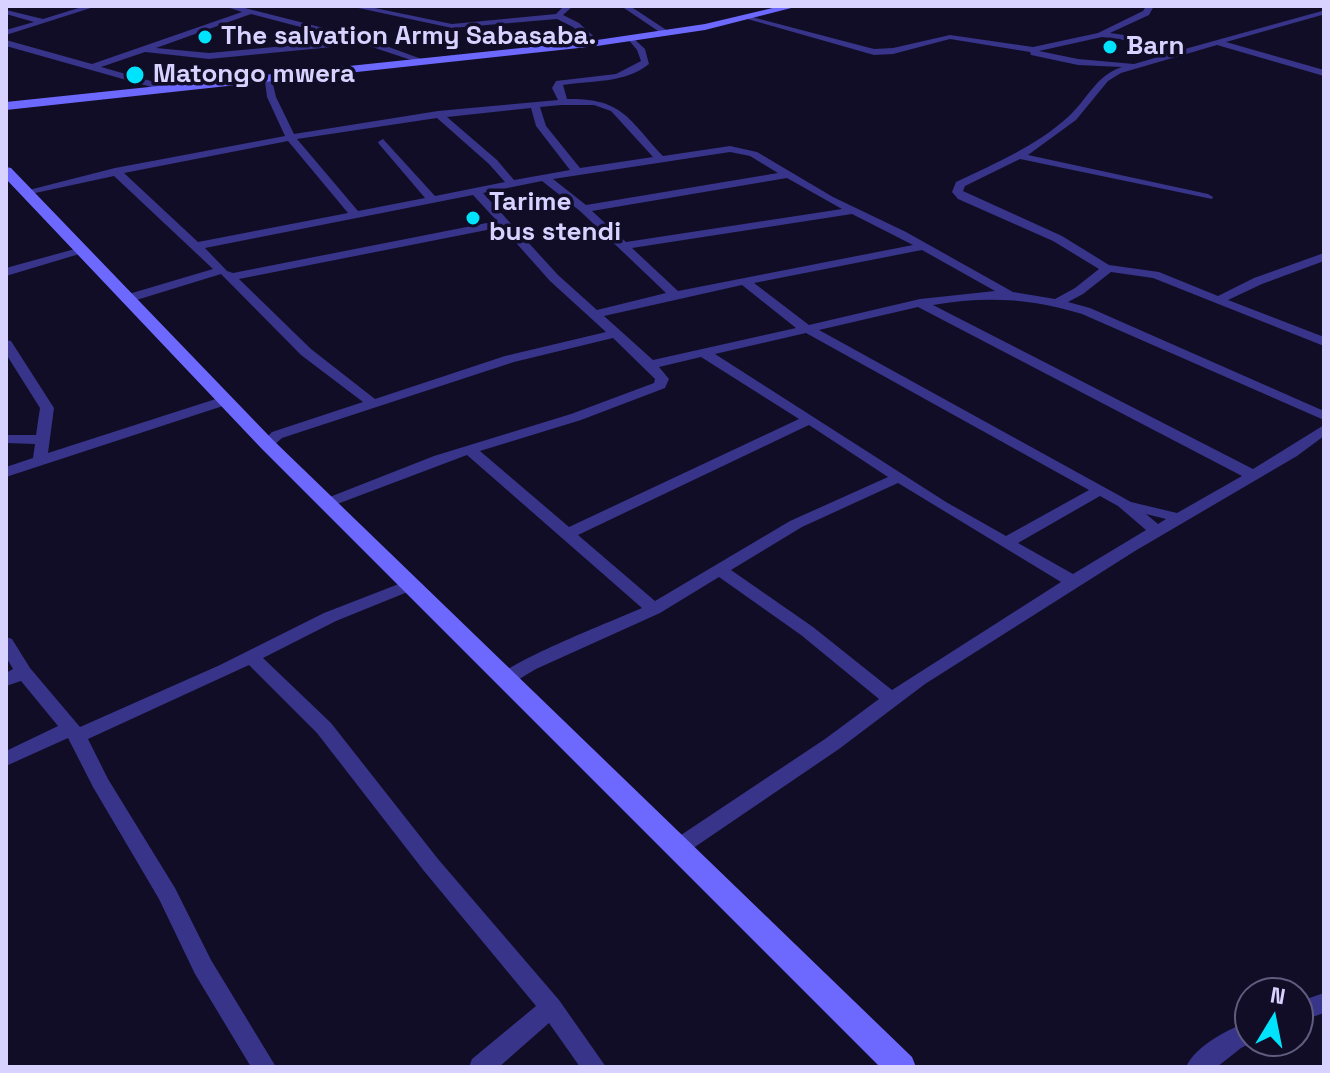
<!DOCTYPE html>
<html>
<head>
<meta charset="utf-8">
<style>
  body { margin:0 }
  #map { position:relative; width:1330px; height:1073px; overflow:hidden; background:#110d26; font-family:"Space Grotesk",sans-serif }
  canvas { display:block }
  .frame { position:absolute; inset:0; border:8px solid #d7d2ff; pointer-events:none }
  .north { position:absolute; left:1234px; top:977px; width:80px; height:80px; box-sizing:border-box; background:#110d26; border:2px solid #605c7d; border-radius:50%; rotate:10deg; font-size:22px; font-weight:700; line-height:32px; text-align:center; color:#d7d2ff }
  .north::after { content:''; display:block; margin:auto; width:28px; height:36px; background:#00e3fd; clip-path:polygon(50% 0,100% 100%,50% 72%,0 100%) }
</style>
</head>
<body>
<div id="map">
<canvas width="1330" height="1073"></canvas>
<div class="frame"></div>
<div class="north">N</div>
</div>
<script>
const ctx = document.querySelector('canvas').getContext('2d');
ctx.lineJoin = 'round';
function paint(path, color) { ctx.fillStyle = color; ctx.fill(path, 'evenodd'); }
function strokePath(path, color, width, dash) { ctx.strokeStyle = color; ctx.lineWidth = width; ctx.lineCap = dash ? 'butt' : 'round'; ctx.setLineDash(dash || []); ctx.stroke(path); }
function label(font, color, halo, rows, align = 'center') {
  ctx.font = font + ' "Space Grotesk",sans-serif'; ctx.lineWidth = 7; ctx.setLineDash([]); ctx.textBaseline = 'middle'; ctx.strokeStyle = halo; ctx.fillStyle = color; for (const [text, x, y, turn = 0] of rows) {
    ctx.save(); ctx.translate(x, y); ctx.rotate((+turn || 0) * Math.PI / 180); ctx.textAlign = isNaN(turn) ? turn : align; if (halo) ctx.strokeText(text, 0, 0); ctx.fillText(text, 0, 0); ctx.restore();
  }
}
paint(new Path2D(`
  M85,6H97L6,35V30L34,22L6,14V10L43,19Z
  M224,6H237L367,39L427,61L420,63L363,44L209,59L145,52L101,67L165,85L167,87L162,90L6,46V40L92,64L242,12ZM251,14L350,40L209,53L156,48Z
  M349,6H365L452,24L556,14L564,6H573L563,15L579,23L601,43L594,45L573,27L557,19L452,28Z
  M621,6H630L671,33L664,35Z
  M1146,6H1154L1149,15L1110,33L1124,35L1174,52L1322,11V15L1226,42L1324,70V76L1217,45L1121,73L1108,81L1076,120L1028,155L1208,194L1213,197L1212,199L1020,159L965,186L963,191L1062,236L1109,265L1159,272L1218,296L1254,278L1324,253V261L1262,284L1228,300L1324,337V346L1153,278L1111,272L1083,294L1068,302L1090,308L1324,411V420L1082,314C1031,298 985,296 933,305L1253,469L1324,425V436L1297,456L1135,551L925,684L839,749L683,855L676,857L669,855L666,849L669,843L825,739L879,699L801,635L719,577L660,613L536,669L511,684H499L496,679C509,661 615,620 642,608L467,455L332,506L327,508L319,503L322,500L434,456L571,414L654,383L655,379L613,338L514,362L282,438L272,447H262L260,444L272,432L363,402L301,355L221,274L130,302H122V296L213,269L114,176L26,195L21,192L115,168L285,136L267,97L264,74L271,76L276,97L294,134L438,111L558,100L552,88L556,81L616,74L641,61L637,50L627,38L631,36L645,49L649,64C624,84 592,80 563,85L567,99C623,98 628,119 663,156L730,146L757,152L833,197L906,232L1013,292L1055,299L1075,288L1099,269L1053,241L958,199L952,192L956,182C996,163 1036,146 1068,117C1087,100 1096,75 1122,67L1078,65L1031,55L1030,52L950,39L893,54L874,55L744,18L748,16L874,49L893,48L950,35L1033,47L1098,33L1143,11ZM1102,37L1120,39L1165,55L1134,64L1078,59L1039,51ZM561,105H594L611,111L653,157L580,168L546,126L540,107ZM531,108L536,126L570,170L514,180L497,160L447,117ZM437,118L489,164L505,182L435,196L383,139L378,142L379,144L425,198L358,211L297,139ZM288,141L348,213L198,242L124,173ZM730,152L750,156L778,173L586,205L553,179ZM787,178L842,209L626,242L592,211ZM542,181L580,211L666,293L597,310L558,275L483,193ZM473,195L497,221L233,273L227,271L205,248ZM852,214L913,245L678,291L632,248ZM502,227L550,281L606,332L505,356L375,399L311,349L239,279ZM922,250L995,291L920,299L809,325L754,283ZM742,285L796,328L653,360L604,316ZM918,307L1242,476L1177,513L1131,502L819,330ZM806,333L1089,490L1006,536L946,502L715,354ZM701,357L799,419L569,527L480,451L581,420L665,388L669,379L659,367ZM809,425L888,477L790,521L655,601L578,535ZM898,483L1061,582L892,690L813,627L731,570L802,527ZM1100,496L1118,506L1146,530L1073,574L1018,543ZM1146,514L1166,519L1158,524Z
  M82,247L86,248V252L6,276V268Z
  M6,340L11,341L54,408L48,453L222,397L227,396L234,400L232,403L6,477V467L33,458L35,444L6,443V435H36L40,408L6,354Z
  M409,580L415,581L417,585L415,589L336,621L263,658L331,723L438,859L559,1000L606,1067H580L549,1023L499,1067H469L472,1059L536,1006L424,871L317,733L249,665L88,739L108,779L175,888L211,960L276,1067H251L195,974L159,899L93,787L68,738L6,766V751L58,726L21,681L6,686V673L13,669L6,657V637L12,639L30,668L80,727L220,665L324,613Z
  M1324,993V1013L1298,1022V1002Z
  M1250,1021V1041H1255L1241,1048L1217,1067H1186C1196,1045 1229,1029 1250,1021Z`), '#373489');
paint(new Path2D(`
  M781,6H799L705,30L597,46L6,110V102L597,40L705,24Z
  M6,167L11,168L273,440L912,1057L916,1067H880L261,448L6,179Z`), '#6d69ff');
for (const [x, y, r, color] of [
  [205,37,8,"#00e3fd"],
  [1110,47,8,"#00e3fd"],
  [135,75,10,"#00e3fd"],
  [473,218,8,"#00e3fd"]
]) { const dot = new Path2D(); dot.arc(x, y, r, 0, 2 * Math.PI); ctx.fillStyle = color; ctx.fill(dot); strokePath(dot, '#110d26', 3); }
label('bold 26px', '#d7d2ff', '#110d26', [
  ["The salvation Army Sabasaba.",221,37],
  ["Barn",1126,47],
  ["Matongo mwera",153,75],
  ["Tarime",489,203],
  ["bus stendi",489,233]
], 'left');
</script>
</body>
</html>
